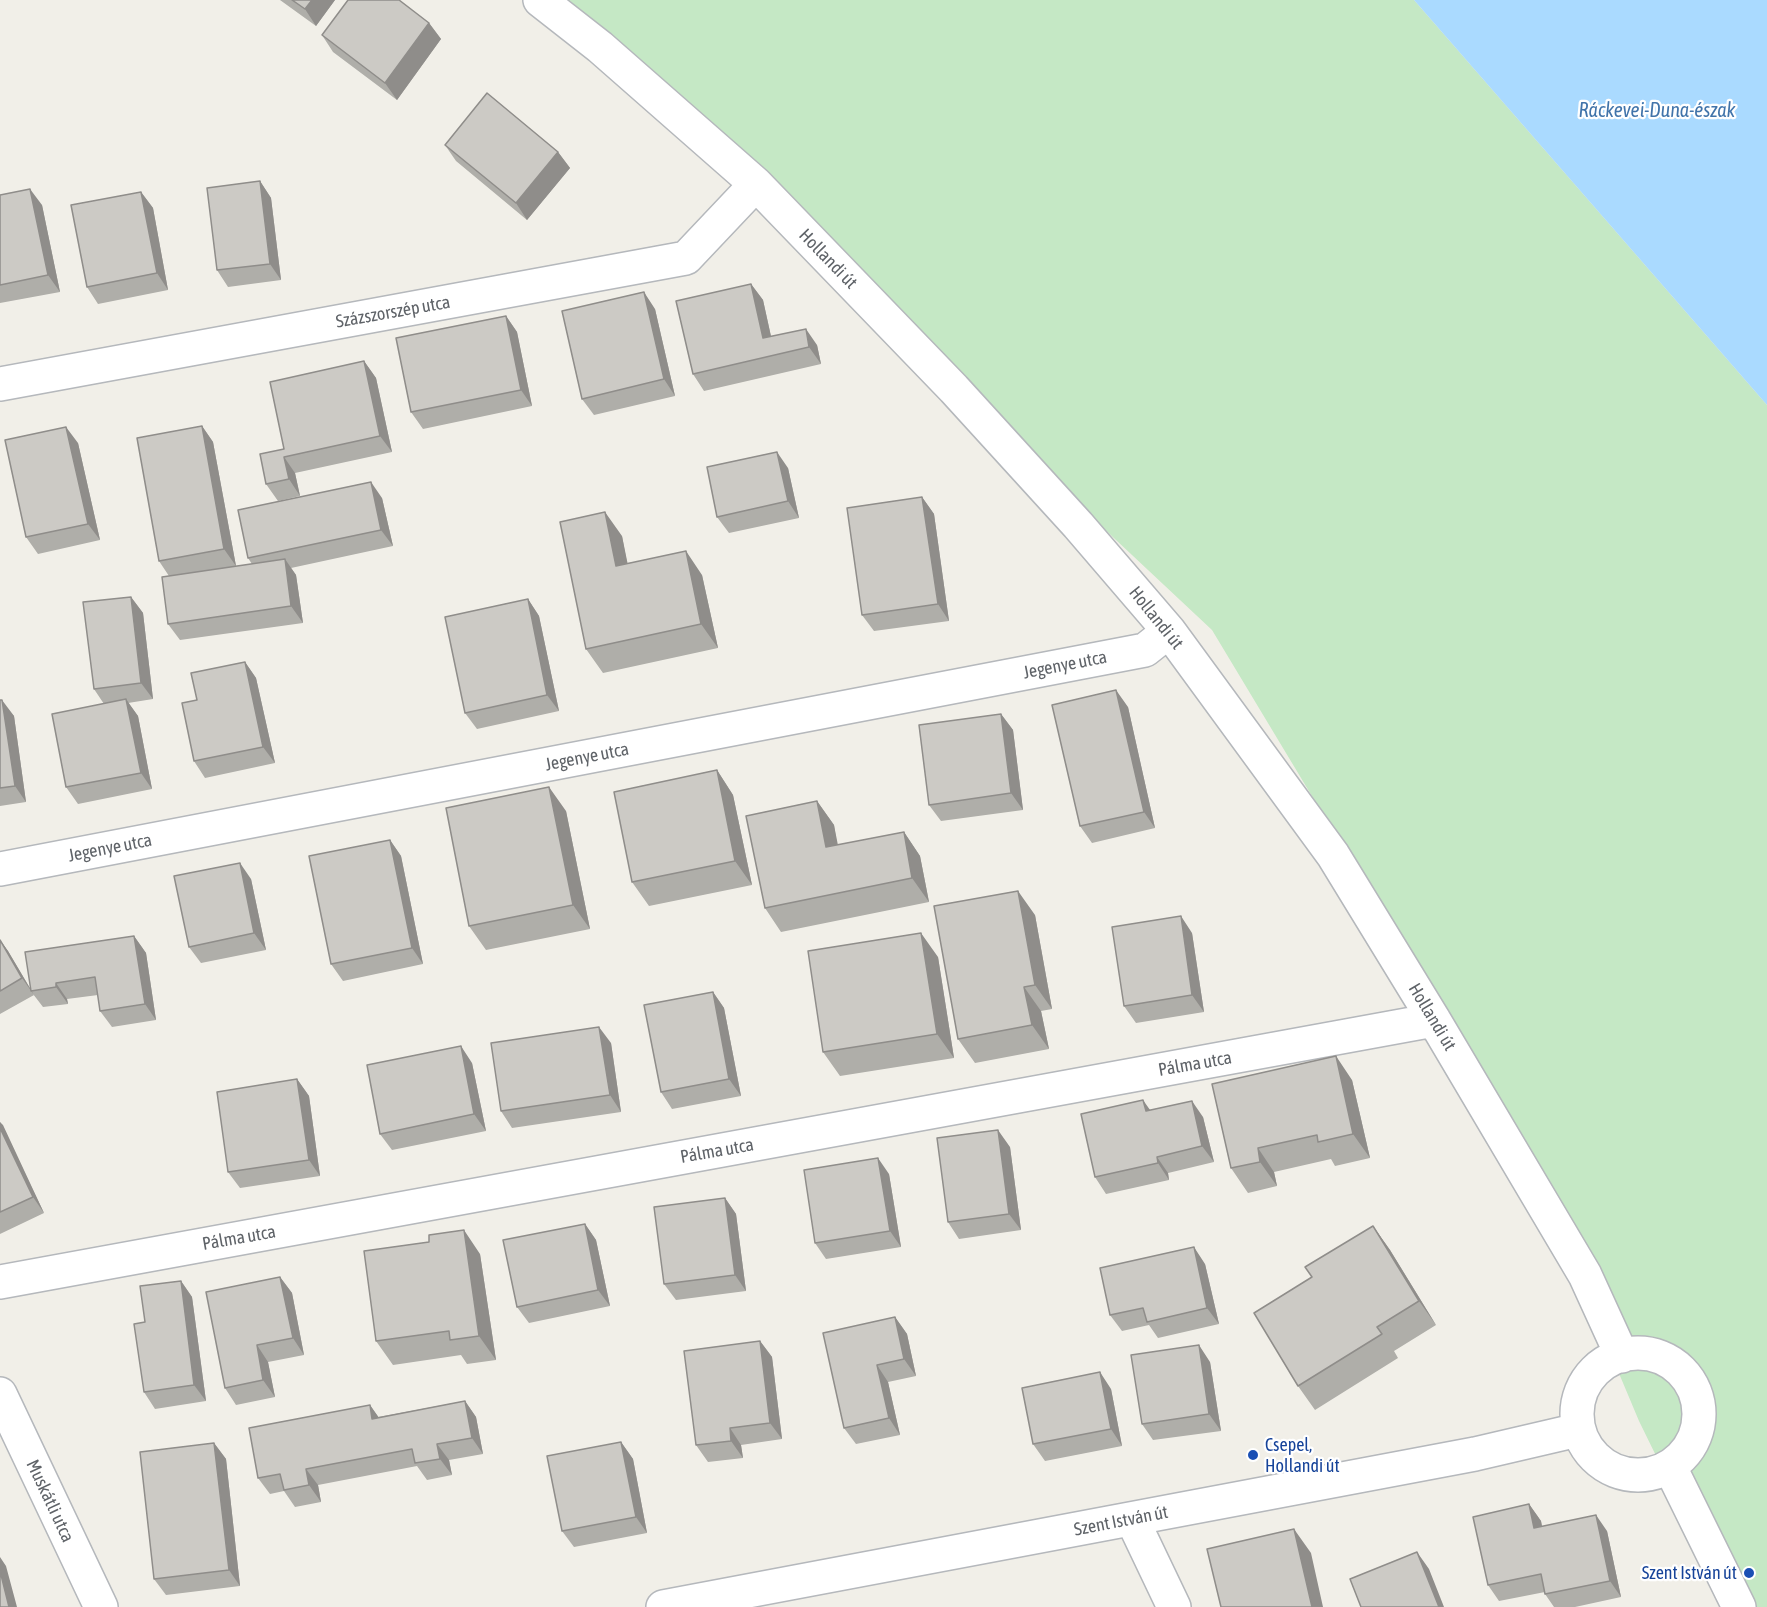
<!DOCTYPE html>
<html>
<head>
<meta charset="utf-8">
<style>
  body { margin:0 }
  canvas { display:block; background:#f1efe8 }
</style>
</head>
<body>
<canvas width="1767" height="1607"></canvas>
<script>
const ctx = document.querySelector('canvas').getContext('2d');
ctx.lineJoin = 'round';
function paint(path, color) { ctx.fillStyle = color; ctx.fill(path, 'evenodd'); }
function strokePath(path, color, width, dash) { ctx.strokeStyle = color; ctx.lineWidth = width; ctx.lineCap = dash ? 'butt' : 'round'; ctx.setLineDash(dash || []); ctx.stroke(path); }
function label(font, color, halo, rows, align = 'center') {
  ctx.font = font + ' "Asap Condensed",sans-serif'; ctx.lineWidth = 4.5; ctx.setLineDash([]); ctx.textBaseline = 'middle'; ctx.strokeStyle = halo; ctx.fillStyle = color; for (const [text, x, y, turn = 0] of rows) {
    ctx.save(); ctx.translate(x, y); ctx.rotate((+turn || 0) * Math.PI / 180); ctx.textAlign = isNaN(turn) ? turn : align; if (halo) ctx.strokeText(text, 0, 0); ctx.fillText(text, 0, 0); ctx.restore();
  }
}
paint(new Path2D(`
  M540,0H1414L1767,405V1607H1730L1639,1421L1526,1152L1212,630Z`), '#c5e8c5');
paint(new Path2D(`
  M1414,0H1767V405Z`), '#aadaff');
const minor = new Path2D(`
  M540,0L600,47L756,184L954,389L1078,525L1169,631L1333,855L1434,1020L1585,1275L1622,1356
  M0,384L686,258L756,184
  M0,869L1145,650L1169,631
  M0,1282L1434,1020
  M1577 1414a61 61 0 1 1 122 0a61 61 0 1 1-122 0Z
  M0,1394L101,1607
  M1671,1469L1739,1607
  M1132,1519L1174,1607
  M663,1607L1475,1454L1578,1430`);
strokePath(minor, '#b5b8bc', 36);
strokePath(minor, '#fff', 33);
paint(new Path2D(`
  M280,0H335L316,26Z
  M429,23L441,39L397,100L333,52L322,35Z
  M445,145L558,152L570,168L527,220L456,161Z
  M260,181L271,198L281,280L228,287L217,270Z
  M141,192L153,208L168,290L98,304L87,287Z
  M0,195L42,205L60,292L0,303Z
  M751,284L763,300L771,336L817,345L821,364L704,391L693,374Z
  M655,309L675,396L594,415L582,399Z
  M506,316L517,332L532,406L423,429L411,412Z
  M364,361L376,378L392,452L295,473L300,496L278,501L266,484L284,449Z
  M202,426L213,442L236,566L252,564L248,558L382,498L393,546L291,568L296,575L303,623L180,640L168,624L169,576L159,561Z
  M78,443L100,540L38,554L26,537Z
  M788,468L799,518L729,533L717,517Z
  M922,497L934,514L949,621L874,631L862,615Z
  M622,536L627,563L702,575L718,648L603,673L586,649Z
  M131,597L143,613L153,699L128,703L138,716L152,789L78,804L66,787L104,704L94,689Z
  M528,599L539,616L559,711L477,729L465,713Z
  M245,662L256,678L275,763L205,778L194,761Z
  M0,700L14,716L26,802L0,806Z
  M1128,707L1155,828L1092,843L1080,826Z
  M1001,714L1013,730L1023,810L941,821L929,805Z
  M717,770L733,795L752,885L649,906L632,882Z
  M817,801L834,825L837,845L904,832L920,856L929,902L781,932L765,908Z
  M566,811L590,929L486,950L469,926Z
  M390,840L401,856L423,964L343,981L331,964Z
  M251,879L266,950L201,963L189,947Z
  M1035,915L1052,1009L1041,1011L1049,1049L975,1063L958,1039Z
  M1192,933L1204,1012L1136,1023L1124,1006Z
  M134,936L146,953L156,1020L112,1027L100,1011L98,995L67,999L68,1004L43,1007L33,994L34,995L0,1014V940L8,951L31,990Z
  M938,957L954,1058L840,1076L823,1052Z
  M713,992L724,1008L741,1096L672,1109L661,1092Z
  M611,1043L621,1112L512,1128L501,1111Z
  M472,1063L486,1131L392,1150L380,1134Z
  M297,1079L309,1096L320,1176L240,1188L228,1172Z
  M1352,1080L1370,1158L1335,1166L1331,1159L1274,1172L1277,1186L1248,1193L1231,1168L1212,1084Z
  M1151,1110L1203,1117L1214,1162L1168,1173L1169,1180L1106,1194L1095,1177Z
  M0,1122L44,1213L0,1234Z
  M1010,1147L1021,1230L959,1239L948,1222Z
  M889,1174L901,1247L826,1259L815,1243Z
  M725,1198L736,1214L746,1291L676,1300L664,1284Z
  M585,1224L596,1240L610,1306L529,1323L517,1307Z
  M1373,1226L1390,1250L1436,1325L1394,1351L1398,1358L1315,1410L1298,1386L1312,1277Z
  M480,1254L496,1360L467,1364L461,1355L393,1365L376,1341Z
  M1205,1264L1219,1324L1158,1338L1149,1325L1122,1331L1110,1315Z
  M280,1277L292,1293L304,1355L268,1362L275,1397L236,1405L225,1388Z
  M181,1281L192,1297L206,1401L155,1409L144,1392L145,1322Z
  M895,1317L907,1334L916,1376L888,1382L900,1435L856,1444L844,1428Z
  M760,1341L772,1357L782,1439L741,1445L743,1458L708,1462L696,1445Z
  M1210,1362L1221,1431L1153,1440L1142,1424Z
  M1111,1389L1122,1446L1045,1461L1033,1444Z
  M465,1401L476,1417L483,1454L449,1460L452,1475L427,1480L417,1466L318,1485L321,1502L295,1507L284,1491L270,1494L258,1478L370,1405L378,1417Z
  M621,1442L633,1459L647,1533L574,1547L562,1531Z
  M214,1443L226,1459L240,1586L166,1595L154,1579Z
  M1529,1504L1541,1521L1542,1526L1607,1531L1621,1597L1575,1607H1554L1545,1594V1592L1499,1601L1488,1585Z`), '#afaea9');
paint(new Path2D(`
  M312,0H335L316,26L305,9Z
  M429,23L441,39L397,100L385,83Z
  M558,152L570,168L527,220L516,203Z
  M260,181L271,198L281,280L270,264Z
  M30,189L42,205L60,292L48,275Z
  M141,192L153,208L168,290L157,273Z
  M751,284L763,300L775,355L763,338Z
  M644,292L655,309L675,396L664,379Z
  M506,316L517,332L532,406L521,390Z
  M806,329L817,345L821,364L809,347Z
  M364,361L376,378L392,452L380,436Z
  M202,426L213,442L236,566L224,549Z
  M66,427L78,443L100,540L88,524Z
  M777,452L788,468L799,518L788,501Z
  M284,457L295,473L300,496L289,479Z
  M371,482L382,498L393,546L381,530Z
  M922,497L934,514L949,621L938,604Z
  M605,512L622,536L633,590L616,566Z
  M686,551L702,575L718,648L701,624Z
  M285,559L296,575L303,623L291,606Z
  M131,597L143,613L153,699L141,683Z
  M528,599L539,616L559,711L547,695Z
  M245,662L256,678L275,763L263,747Z
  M1116,690L1128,707L1155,828L1144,812Z
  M126,699L138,716L152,789L141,773Z
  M2,700L14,716L26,802L15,786Z
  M1001,714L1013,730L1023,810L1011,793Z
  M717,770L733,795L752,885L735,861Z
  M549,787L566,811L590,929L573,905Z
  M817,801L834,825L843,871L826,847Z
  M904,832L920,856L929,902L912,878Z
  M390,840L401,856L423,964L412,948Z
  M240,863L251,879L266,950L254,933Z
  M1018,891L1035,915L1052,1009L1035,985Z
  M1181,916L1192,933L1204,1012L1192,995Z
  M921,933L938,957L954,1058L937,1034Z
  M134,936L146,953L156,1020L145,1004Z
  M0,940L8,951L34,995L22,978Z
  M56,983L67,999L68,1004L56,987Z
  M1024,987L1041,1011L1049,1049L1032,1025Z
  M713,992L724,1008L741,1096L729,1079Z
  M599,1027L611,1043L621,1112L610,1095Z
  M461,1046L472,1063L486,1131L474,1114Z
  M1336,1056L1352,1080L1370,1158L1353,1134Z
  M297,1079L309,1096L320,1176L309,1160Z
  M1143,1100L1155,1117L1146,1111Z
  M1192,1101L1203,1117L1214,1162L1202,1146Z
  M0,1122L3,1125L44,1213L33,1197L0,1128Z
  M998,1130L1010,1147L1021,1230L1009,1214Z
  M1258,1148L1274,1172L1277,1186L1260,1162Z
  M1157,1157L1168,1173L1169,1180L1158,1163Z
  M878,1158L889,1174L901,1247L890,1231Z
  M725,1198L736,1214L746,1291L735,1275Z
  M585,1224L596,1240L610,1306L598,1290Z
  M1373,1226L1390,1250L1436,1325L1419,1301Z
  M464,1230L480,1254L496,1360L479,1336Z
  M1194,1247L1205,1264L1219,1324L1207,1308Z
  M280,1277L292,1293L304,1355L293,1338Z
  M181,1281L192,1297L206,1401L194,1385Z
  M895,1317L907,1334L916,1376L904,1359Z
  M760,1341L772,1357L782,1439L770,1423Z
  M257,1345L268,1362L275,1397L263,1380Z
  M1199,1345L1210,1362L1221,1431L1209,1414Z
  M877,1365L888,1382L900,1435L889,1418Z
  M1100,1372L1111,1389L1122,1446L1111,1429Z
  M465,1401L476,1417L483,1454L472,1438Z
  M370,1405L382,1422L372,1419Z
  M730,1428L741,1445L743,1458L731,1441Z
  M621,1442L633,1459L647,1533L636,1517Z
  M214,1443L226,1459L240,1586L229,1570Z
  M437,1444L449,1460L452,1475L440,1459Z
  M306,1469L318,1485L321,1502L309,1485Z
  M1529,1504L1541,1521L1545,1544L1534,1528Z
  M1596,1515L1607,1531L1621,1597L1610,1581Z
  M1294,1529L1311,1553L1323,1607H1312Z
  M1417,1552L1429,1569L1444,1607H1439Z
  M0,1557L6,1566L17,1607H9L0,1571Z`), '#8f8d8a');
const building = new Path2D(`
  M292,0H312L305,9Z
  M348,0H399L429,23L385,83L322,35Z
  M487,93L558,152L516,203L445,145Z
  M260,181L270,264L217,270L207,188Z
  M30,189L48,275L0,285V195Z
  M141,192L157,273L87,287L71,205Z
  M751,284L763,338L806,329L809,347L693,374L676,301Z
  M644,292L664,379L582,399L562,311Z
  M506,316L521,390L411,412L396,338Z
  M364,361L380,436L284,457L289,479L266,484L260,454L284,449L270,382Z
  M202,426L224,549L159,561L137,438Z
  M66,427L88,524L26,537L5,440Z
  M777,452L788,501L717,517L707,467Z
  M371,482L381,530L248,558L238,510Z
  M922,497L938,604L862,615L847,508Z
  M605,512L616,566L686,551L701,624L586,649L560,522Z
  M285,559L291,606L168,624L162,577Z
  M131,597L141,683L94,689L83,602Z
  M528,599L547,695L465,713L445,617Z
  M245,662L263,747L194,761L182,703L197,700L191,673Z
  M1116,690L1144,812L1080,826L1052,705Z
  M126,699L141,773L66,787L52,714Z
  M0,700H2L15,786L0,788Z
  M1001,714L1011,793L929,805L919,725Z
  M717,770L735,861L632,882L614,792Z
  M549,787L573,905L469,926L446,808Z
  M817,801L826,847L904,832L912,878L765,908L746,816Z
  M390,840L412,948L331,964L309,856Z
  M240,863L254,933L189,947L174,876Z
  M1018,891L1035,985L1024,987L1032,1025L958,1039L934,906Z
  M1181,916L1192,995L1124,1006L1112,927Z
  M921,933L937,1034L823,1052L808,951Z
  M134,936L145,1004L100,1011L95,977L56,983V987L31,991L25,952Z
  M0,940L22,978L0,991Z
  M713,992L729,1079L661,1092L644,1005Z
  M599,1027L610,1095L501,1111L491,1043Z
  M461,1046L474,1114L380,1134L367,1065Z
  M1336,1056L1353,1134L1318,1142L1317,1135L1258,1148L1260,1162L1231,1168L1212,1084Z
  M297,1079L309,1160L228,1172L217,1092Z
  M1143,1100L1146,1111L1192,1101L1202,1146L1157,1157L1158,1163L1095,1177L1081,1114Z
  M0,1128L33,1197L0,1212Z
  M998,1130L1009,1214L948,1222L937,1138Z
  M878,1158L890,1231L815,1243L804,1170Z
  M725,1198L735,1275L664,1284L654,1207Z
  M585,1224L598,1290L517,1307L503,1240Z
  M1373,1226L1419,1301L1377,1327L1382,1334L1298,1386L1254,1313L1312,1277L1305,1267Z
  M464,1230L479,1336L450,1340L449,1331L376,1341L364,1251L429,1242V1235Z
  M1194,1247L1207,1308L1147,1322L1143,1308L1110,1315L1100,1268Z
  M280,1277L293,1338L257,1345L263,1380L225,1388L206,1292Z
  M181,1281L194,1385L144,1392L134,1324L145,1322L140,1286Z
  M895,1317L904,1359L877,1365L889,1418L844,1428L823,1333Z
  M760,1341L770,1423L730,1428L731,1441L696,1445L684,1351Z
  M1199,1345L1209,1414L1142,1424L1131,1355Z
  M1100,1372L1111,1429L1033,1444L1022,1388Z
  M465,1401L472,1438L437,1444L440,1459L415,1463L412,1449L306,1469L309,1485L284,1490L280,1474L258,1478L249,1428L370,1405L372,1419Z
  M621,1442L636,1517L562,1531L547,1456Z
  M214,1443L229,1570L154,1579L140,1452Z
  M1529,1504L1534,1528L1596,1515L1610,1581L1545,1594L1541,1574L1488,1585L1473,1517Z
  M1294,1529L1312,1607H1221L1207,1549Z
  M1417,1552L1439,1607H1361L1350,1579Z
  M0,1571L9,1607H0Z`);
paint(building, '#cccac5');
strokePath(building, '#8f8d8a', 1.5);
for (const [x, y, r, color] of [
  [1253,1455,6,"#1a4fb4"],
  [1749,1573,6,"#1a4fb4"]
]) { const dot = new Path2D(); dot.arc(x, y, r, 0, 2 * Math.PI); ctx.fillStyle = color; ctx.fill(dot); strokePath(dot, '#fff', 2); }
label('18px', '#5f6368', '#fff', [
  ["Hollandi út",828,259,46],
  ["Százszorszép utca",393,312,-10],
  ["Hollandi út",1156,618,51],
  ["Jegenye utca",1065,665,-11],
  ["Jegenye utca",587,757,-11],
  ["Jegenye utca",110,848,-11],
  ["Hollandi út",1432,1017,59],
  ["Pálma utca",1195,1064,-10],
  ["Pálma utca",717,1151,-10],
  ["Pálma utca",239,1238,-10],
  ["Muskátli utca",50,1501,65],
  ["Szent István út",1121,1521,-11]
]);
label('18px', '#164399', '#fff', [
  ["Csepel,",1265,1445],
  ["Hollandi út",1265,1466],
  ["Szent István út",1737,1573,"right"]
], 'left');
label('italic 20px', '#4174aa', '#fff', [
  ["Ráckevei-Duna-észak",1657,111]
]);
</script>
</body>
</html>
